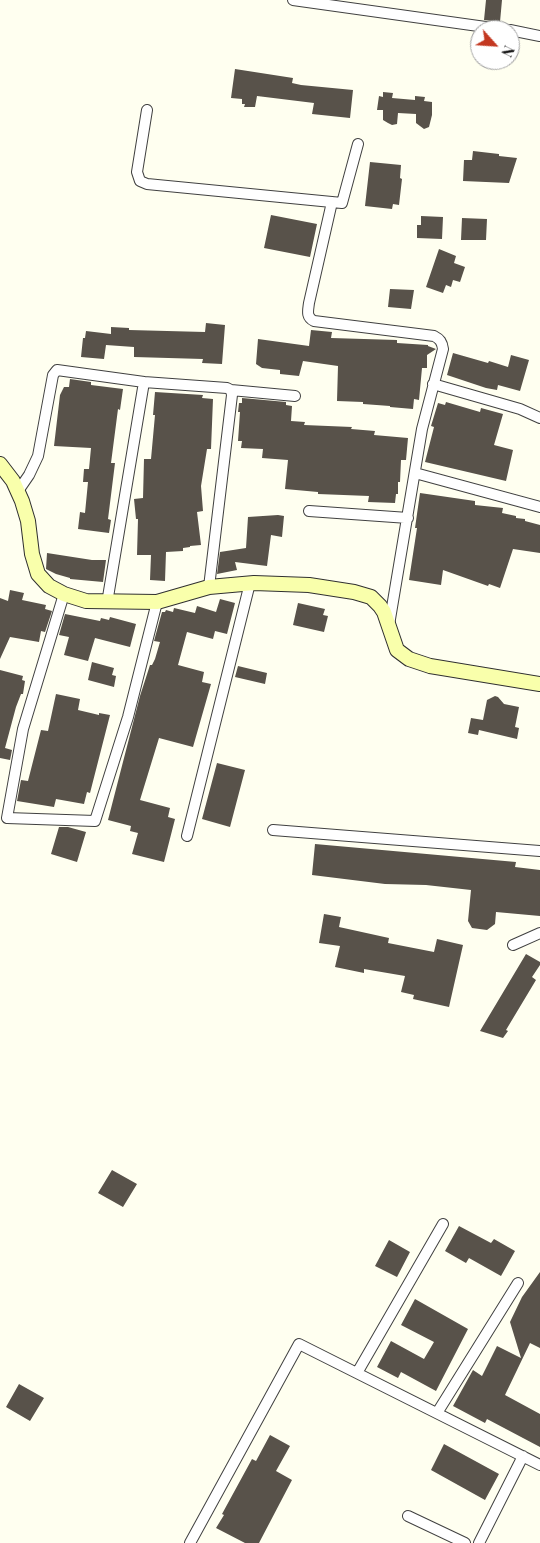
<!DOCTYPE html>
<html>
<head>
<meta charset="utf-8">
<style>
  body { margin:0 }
  #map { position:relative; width:540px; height:1543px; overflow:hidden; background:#fffff0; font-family:"Playfair Display",serif }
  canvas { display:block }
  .north { position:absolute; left:470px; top:20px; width:50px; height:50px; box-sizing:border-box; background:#fff; border:1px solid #9f9f9f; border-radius:50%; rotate:116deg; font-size:14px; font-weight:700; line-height:20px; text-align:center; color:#0e0e0e }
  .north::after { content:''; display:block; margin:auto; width:18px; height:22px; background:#c33821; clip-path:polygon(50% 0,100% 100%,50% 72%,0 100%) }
</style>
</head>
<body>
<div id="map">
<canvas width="540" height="1543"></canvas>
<div class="north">N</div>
</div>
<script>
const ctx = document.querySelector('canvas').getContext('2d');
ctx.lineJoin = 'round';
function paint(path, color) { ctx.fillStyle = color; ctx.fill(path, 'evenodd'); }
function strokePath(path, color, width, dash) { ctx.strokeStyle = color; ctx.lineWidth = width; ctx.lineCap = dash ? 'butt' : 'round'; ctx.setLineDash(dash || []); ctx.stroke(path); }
paint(new Path2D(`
  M486,0H502L500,22L484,20Z
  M235,69L293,78L292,83L301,85L353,90L350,118L312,114L314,103L257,96L255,107H244L245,104H242V99L231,98Z
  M383,92L393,93L392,98L415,100V96L425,97L424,101L432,102V115L429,127L424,129L416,123V114L398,113L397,124L392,125L388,123L383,120V110H377L379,96L383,97Z
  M473,151L499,154V156L517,158L509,183L463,181L464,160H472Z
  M370,162L401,165L400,178L402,179L399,205L393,204L392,209L365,206Z
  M271,215L317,224L310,257L264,248Z
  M421,216L443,217L442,239L417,238V225H421Z
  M462,218L487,219L486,240H461Z
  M439,249L456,256L454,263L465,267L460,282L453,280L451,287L446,285L443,293L426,287Z
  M390,289L414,290L411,309L388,307Z
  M206,323L225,325L222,364L202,363L203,359L134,357V347L106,345L104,359L81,357L83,338H85L86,331L111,334V327L129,328V330L205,332Z
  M311,330L332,332L331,338L397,340V343L428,345V346L436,349L427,355V368H422L419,400L414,399L413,409L390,407V406L363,404V402L337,401L338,366L303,361L299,376L280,374V370L262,368L256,364L258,339L309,346Z
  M453,353L488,363L489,361L508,367L511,355L529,360L520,391L498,385L497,390L486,388L447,375Z
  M70,379L91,382V385L123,389L120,410L118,409L111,463H115L108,519L111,520L109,533L78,529L80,512L85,513L88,482H83L84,469H89L91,448L54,446L60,395L64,387H69Z
  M155,392L203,395L202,398L213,399L211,449H207L201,486L203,511L197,512L201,545L190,546V547L183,548V551L166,552L165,581L150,580L151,555H137L138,519H136L134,499L143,498L144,459H151L155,415H153Z
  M242,398L286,402V405L292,406L291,421L305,422L304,425L352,427L351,429L375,431L374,435L408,438L406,460H401L400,482H398V494H396L395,503L368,502L369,496L318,494V492L285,489L288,460L262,458L263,449L241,448L242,441H238L240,412H238L239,403H242Z
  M446,402L480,412L481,408L503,414L494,445L513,450L506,481L425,462L434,427L431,426L438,403L445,405Z
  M420,493L475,501V505L503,508L502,513L516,516V518L525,519V521L540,525V553L513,549L500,588L489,584L488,586L443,570L441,585L409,580L417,528H415Z
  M278,515L284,516L282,537L271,535L267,566L235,562L237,570L217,574L220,552L246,548L248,517Z
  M47,553L92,560H106L103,582L70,579V578L56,574L46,569Z
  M10,590L24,593L22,600L46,605L45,609L52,611L45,632L41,631L39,642L10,637L0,659V598L8,601Z
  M220,599L235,603L227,634L215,631L213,639L187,632L178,665L204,672L202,682L211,684L193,747L159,738L140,800L170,808L168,817L175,819L164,862L132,854L138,833L130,831L131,826L108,820L140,696L150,665H152L155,659L160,642L154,641L162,612H165L166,610L173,612L174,608L195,613L197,606L216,612Z
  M298,603L325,609L323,615L328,616L324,632L293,625Z
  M65,614L100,621L101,618L109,620L110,617L136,624L130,647L95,638L88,661L64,655L69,637L59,635Z
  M92,662L114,668L112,675L116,676L114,687L88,680Z
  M238,666L267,673L265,684L235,677Z
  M0,670L23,676L22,680L25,681L23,694H21L16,707L5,748L12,750L10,760L0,758Z
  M56,694L80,699L78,710L99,715V713L110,715L90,793L87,792L84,804L56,799L54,807L17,801L21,780L28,781L41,730L48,731Z
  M495,696L498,697L504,704L519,707L515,727L519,728L517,739L479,730L478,735L468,733L471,718L483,720L487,700Z
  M217,763L245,770L230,827L202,819Z
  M59,827H68L86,832L77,862L51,854Z
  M315,844L516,862L515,867L540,870V916L496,912L495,924L487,930L472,928L468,921L471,890L426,885L385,884L312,875Z
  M324,914L341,917L339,927L389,938L388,943L434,952L437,939L463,945L449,1007L413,999L414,995L401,992L405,976L364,969V973L335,967L340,946L319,943Z
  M526,954L540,962V965L532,977L536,980L506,1030L508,1031L503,1038L480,1031Z
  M112,1170L137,1184L123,1207L98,1193Z
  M459,1226L491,1243L494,1239L515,1251L501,1276L469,1258L466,1263L445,1251Z
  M389,1240L410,1252L397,1277L375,1266Z
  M540,1272V1348L530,1343L505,1395L540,1414V1447L487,1419L485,1423L453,1406L473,1370L482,1376L497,1346L521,1358L510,1322L522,1297Z
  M415,1299L468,1329L436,1391L401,1372L398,1378L377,1367L391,1341L424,1359L434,1342L401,1325Z
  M19,1384L44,1398L30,1421L6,1407Z
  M270,1435L290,1446L276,1471L292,1480L259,1543H245L216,1528L224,1515L222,1514L252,1459L256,1461Z
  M444,1444L499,1474L485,1500L431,1470Z`), '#58524a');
const street = new Path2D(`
  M293,0L507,30
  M510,30L540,36
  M147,110L137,172L140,181L147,184L342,203L358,144
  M332,202L309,303C308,311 306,317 314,321L434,336C440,339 442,342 443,349L422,429L389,625
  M433,384L520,409L540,418
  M415,473L540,507
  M18,491L29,475L38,456L53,375L57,370L144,382L227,388L231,390L295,396
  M309,511L408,518
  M209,587L232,395L231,390
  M64,594L23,729L7,818L95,821L128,717L157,602
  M107,603L144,382
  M273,830L540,851
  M187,836L250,583
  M513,945L540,933
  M357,1373L443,1224
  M437,1413L518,1283
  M408,1516L465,1543
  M190,1543L299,1344L540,1465
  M479,1543L523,1456`);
const secondary = new Path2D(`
  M0,464L13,481L22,501L28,521L32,554L38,574L49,586L64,594L86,601L157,602L209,587L254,583L309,585L354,592L371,597L380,606L384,612L397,650L409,659L430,666L540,684`);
strokePath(street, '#414141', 12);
strokePath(secondary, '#303030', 16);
strokePath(street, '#fff', 10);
strokePath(secondary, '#f9ffab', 14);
</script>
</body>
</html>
